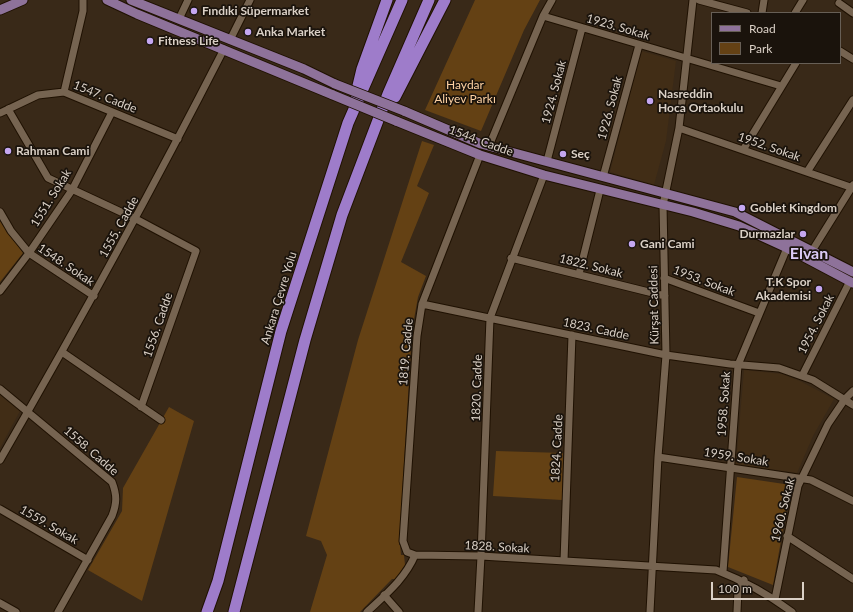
<!DOCTYPE html>
<html>
<head>
<meta charset="utf-8">
<style>
  body { margin:0 }
  #map { position:relative; width:853px; height:612px; overflow:hidden; background:#392918; font-family:Lato,sans-serif }
  canvas { display:block }
  .legend { position:absolute; left:711px; top:12px; width:130px; height:52px; box-sizing:border-box; background:#1a130c; border:1px solid #675f56; margin:0; padding:5px 7px; list-style:none; font-size:12px; color:#dad0c6 }
  .legend li { display:flex; align-items:center; gap:8px; height:20px }
  .legend b { width:20px; border:1px solid #675f56 }
  .scale { position:absolute; left:711px; top:582px; width:93px; height:18px; box-sizing:border-box; border:2px solid #dad0c6; border-top:0; padding-left:5px; font-size:12px; line-height:14px; white-space:nowrap; color:#dad0c6; -webkit-text-stroke:3px #1a130c; paint-order:stroke }
</style>
</head>
<body>
<div id="map">
<canvas width="853" height="612"></canvas>
<ul class="legend">
<li><b style="height:5px;background:#8e729a"></b>Road</li>
<li><b style="height:11px;background:#644114"></b>Park</li>
</ul>
<div class="scale">100 m</div>
</div>
<script>
const ctx = document.querySelector('canvas').getContext('2d');
ctx.lineJoin = 'round';
function paint(path, color) { ctx.fillStyle = color; ctx.fill(path, 'evenodd'); }
function strokePath(path, color, width, dash) { ctx.strokeStyle = color; ctx.lineWidth = width; ctx.lineCap = dash ? 'butt' : 'round'; ctx.setLineDash(dash || []); ctx.stroke(path); }
function label(font, color, halo, rows, align = 'center') {
  ctx.font = font + ' Lato,sans-serif'; ctx.lineWidth = 3.5; ctx.setLineDash([]); ctx.textBaseline = 'middle'; ctx.strokeStyle = halo; ctx.fillStyle = color; for (const [text, x, y, turn = 0] of rows) {
    ctx.save(); ctx.translate(x, y); ctx.rotate((+turn || 0) * Math.PI / 180); ctx.textAlign = isNaN(turn) ? turn : align; if (halo) ctx.strokeText(text, 0, 0); ctx.fillText(text, 0, 0); ctx.restore();
  }
}
paint(new Path2D(`
  M641,51L676,61L666,141L654,185L610,172Z
  M744,370L782,374L800,381L834,399L813,436L797,473L736,464Z
  M0,395L20,411L0,448Z`), '#412d16');
paint(new Path2D(`
  M475,0H540L524,30L481,131L425,110Z
  M422,141L434,145L417,186L429,193L401,262L426,276L418,297L412,330L399,545H400L401,555H404L405,565L396,579H392L360,612H310L327,555L321,541L306,536L358,340Z
  M0,221L23,253L0,282Z
  M169,407L194,421L142,601L88,570L122,511L123,488Z
  M496,451L563,453L562,500L493,496Z
  M737,477L791,485L773,585L728,567Z`), '#644114');
const minor = new Path2D(`
  M699,0L747,13
  M839,3L853,13
  M762,13L764,0
  M795,13L803,0
  M543,16L781,86
  M179,19L188,0
  M230,40L250,0
  M840,51L853,59
  M64,92L83,11V0
  M8,109L48,178L136,219L196,251L141,407
  M0,113L38,95L64,92L178,139
  M679,128L853,188
  M489,146L543,16L552,0
  M743,150L796,63
  M480,155L422,304L417,336L403,541L407,552L415,555L481,556L716,570C744,581 768,594 792,612
  M547,161L582,28
  M807,172L853,100
  M603,177L639,45
  M0,212L11,231L29,253L94,296
  M812,251L853,185
  M511,258L665,296
  M579,274L600,190
  M664,278L759,313
  M0,291L29,253L72,190L112,112
  M422,304L666,355L730,364L779,368L813,380L853,405
  M62,352L161,420
  M802,376L850,281
  M0,389L112,482C117,495 117,503 112,516L58,612
  M658,457L811,480L853,501
  M0,460C78,325 153,188 224,49
  M0,509L88,560
  M787,536L853,579
  M564,561L572,335
  M723,572L738,365L787,248
  M384,595L399,612
  M775,599L798,486L828,424L845,399L853,391
  M0,603L16,612
  M367,612C385,595 405,579 415,555
  M478,612L481,556L490,318L544,175
  M650,612L658,457L666,355L663,205L679,128L693,0
  M737,612L738,590L744,580`);
const major = new Path2D(`
  M107,0L137,14L333,95
  M131,0L304,69L335,84
  M0,10L23,0
  M404,111L481,144L735,212L853,272
  M396,121L480,155L544,175L693,212L739,226L787,248L853,283`);
const highway = new Path2D(`
  M356,94L362,69L387,0
  M395,97L445,0
  M207,612L218,581L281,331L348,123L402,0
  M234,612L305,340L342,215L388,94L429,0`);
strokePath(minor, '#1f1102', 9);
strokePath(major, '#1f1102', 11);
strokePath(highway, '#1f1102', 13);
strokePath(minor, '#766451', 7);
strokePath(major, '#8e729a', 9);
strokePath(highway, '#9e7cca', 11);
const majorBridge = new Path2D(`
  M335,84L404,111
  M333,95L396,121`);
strokePath(majorBridge, '#1f1102', 11, []);
strokePath(majorBridge, '#8e729a', 9);
for (const [x, y, r, color] of [
  [194,11,4,"#c5a7f1"],
  [248,32,4,"#c5a7f1"],
  [150,41,4,"#c5a7f1"],
  [650,101,4,"#c5a7f1"],
  [8,151,4,"#c5a7f1"],
  [563,154,4,"#c5a7f1"],
  [742,208,4,"#c5a7f1"],
  [803,234,4,"#c5a7f1"],
  [632,244,4,"#c5a7f1"],
  [819,289,4,"#c5a7f1"]
]) { const dot = new Path2D(); dot.arc(x, y, r, 0, 2 * Math.PI); ctx.fillStyle = color; ctx.fill(dot); strokePath(dot, '#1a130c', 1.5); }
label('bold 12px', '#dad0c6', '#1a130c', [
  ["Fındıki Süpermarket",202,11],
  ["Anka Market",256,32],
  ["Fitness Life",158,41],
  ["Nasreddin",658,94],
  ["Hoca Ortaokulu",658,108],
  ["Rahman Cami",16,151],
  ["Seç",571,154],
  ["Goblet Kingdom",750,208],
  ["Durmazlar",795,234,"right"],
  ["Gani Cami",640,244],
  ["T.K Spor",811,282,"right"],
  ["Akademisi",811,296,"right"]
], 'left');
label('12px', '#dad0c6', '#1a130c', [
  ["1923. Sokak",618,27,16],
  ["1924. Sokak",554,92,-75],
  ["1547. Cadde",105,97,22],
  ["1926. Sokak",610,108,-75],
  ["1544. Cadde",481,141,20],
  ["1952. Sokak",769,147,19],
  ["1551. Sokak",51,198,-58],
  ["1555. Cadde",119,227,-61],
  ["1548. Sokak",66,265,34],
  ["1822. Sokak",591,266,14],
  ["1953. Sokak",704,281,21],
  ["Ankara Çevre Yolu",279,298,-73],
  ["Kürşat Caddesi",654,305,-91],
  ["1954. Sokak",816,324,-63],
  ["1556. Cadde",158,325,-71],
  ["1823. Cadde",596,329,12],
  ["1819. Cadde",406,352,-85],
  ["1820. Cadde",477,388,-88],
  ["1958. Sokak",724,404,-86],
  ["1824. Cadde",557,448,-87],
  ["1558. Cadde",91,451,41],
  ["1959. Sokak",736,457,9],
  ["1960. Sokak",783,510,-76],
  ["1559. Sokak",49,525,30],
  ["1828. Sokak",497,547,3]
]);
label('12px', '#fdd1a2', '#1a130c', [
  ["Haydar",465,85],
  ["Aliyev Parkı",465,99]
]);
label('bold 16px', '#dbcbf5', '#1a130c', [
  ["Elvan",809,254]
]);
</script>
</body>
</html>
